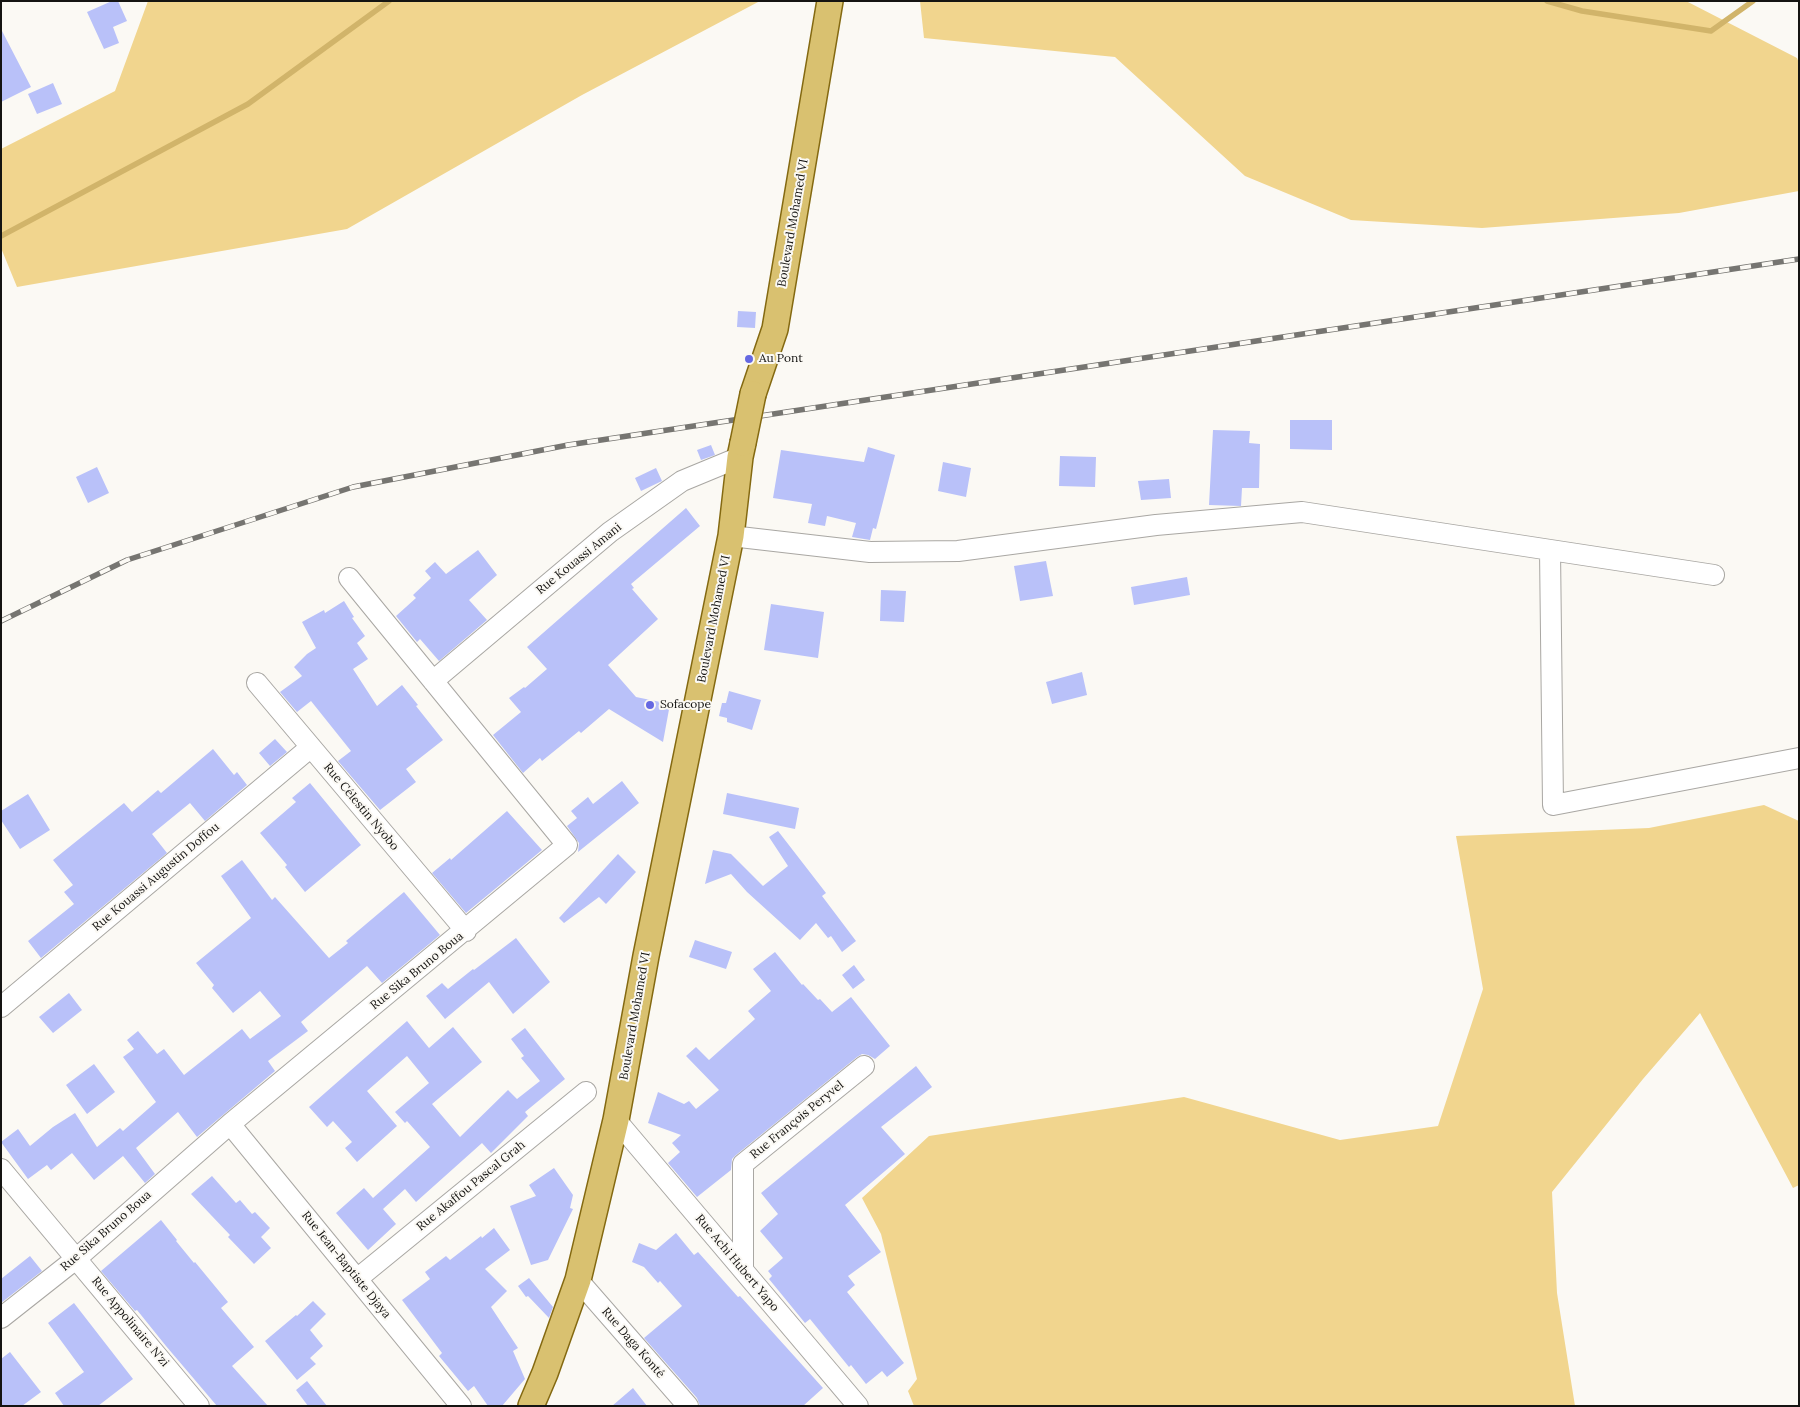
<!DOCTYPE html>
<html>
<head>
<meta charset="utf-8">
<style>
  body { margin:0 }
  #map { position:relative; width:1800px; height:1407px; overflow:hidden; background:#fbf9f4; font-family:Lora,serif }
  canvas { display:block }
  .frame { position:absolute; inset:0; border:2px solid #151412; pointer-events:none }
</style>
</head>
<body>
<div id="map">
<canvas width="1800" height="1407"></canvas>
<div class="frame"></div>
</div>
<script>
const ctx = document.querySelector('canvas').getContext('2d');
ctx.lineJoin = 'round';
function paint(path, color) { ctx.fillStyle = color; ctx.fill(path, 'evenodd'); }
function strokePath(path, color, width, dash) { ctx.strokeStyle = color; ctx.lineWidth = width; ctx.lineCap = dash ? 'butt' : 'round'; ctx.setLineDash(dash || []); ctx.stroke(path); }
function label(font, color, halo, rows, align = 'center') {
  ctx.font = font + ' Lora,serif'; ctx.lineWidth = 4; ctx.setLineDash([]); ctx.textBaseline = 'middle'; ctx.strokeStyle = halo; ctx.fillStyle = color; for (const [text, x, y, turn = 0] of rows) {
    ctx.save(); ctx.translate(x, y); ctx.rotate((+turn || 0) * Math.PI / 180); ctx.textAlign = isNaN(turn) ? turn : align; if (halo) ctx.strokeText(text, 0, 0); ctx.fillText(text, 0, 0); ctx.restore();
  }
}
paint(new Path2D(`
  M148,1H760L582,95L347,229L17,287L1,248V149L115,91Z
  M920,1H1686L1797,58L1799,63V191L1679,213L1482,228L1351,220L1245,176L1115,57L924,38Z
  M1764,805L1799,821V1185L1793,1188L1700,1013L1643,1079L1552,1192L1557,1293L1575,1406H914L908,1391L917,1379L881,1234L862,1198L929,1136L1184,1097L1340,1140L1438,1126L1483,989L1456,836L1649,828Z`), '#f1d58e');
strokePath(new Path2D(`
  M1547,1L1582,11L1711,31L1753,1
  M1,236L248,104L389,1`), '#d1b46a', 5.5);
paint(new Path2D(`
  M112,1H118L127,21L113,27L119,43L104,49L87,12Z
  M1,29L31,87L1,102Z
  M53,83L62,104L37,114L28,94Z
  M738,311L756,312L755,328L737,327Z
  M1290,420H1332V450L1290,449Z
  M1213,430L1250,431L1249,443L1260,444L1259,488H1242L1241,506L1209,505Z
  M711,445L715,455L701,460L697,450Z
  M868,447L895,455L876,529L873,528L870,540L852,537L856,523L827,516L825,526L808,523L812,504L773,498L781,450L864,462Z
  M1060,456L1096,457L1095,487L1059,486Z
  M943,462L971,468L966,497L938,491Z
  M97,467L109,493L88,503L76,477Z
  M656,468L662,481L641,491L635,478Z
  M1169,479L1171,498L1141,500L1138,481Z
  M686,508L700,526L631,584L634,588L632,589L658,619L608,665L636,697L670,704L663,742L609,709L581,733L579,731L542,761L540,758L523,773L493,735L521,712L509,698L524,687L525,688L547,669L527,647Z
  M478,550L497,575L469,600L487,620L439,661L420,639L417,642L396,616L416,598L413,595L431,578L425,571L435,562L446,574Z
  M1046,561L1053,596L1020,601L1014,566Z
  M1187,577L1190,595L1134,605L1131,587Z
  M881,590L906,591L904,622L880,621Z
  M344,601L354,617L352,618L365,636L357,643L368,659L353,669L377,706L402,685L418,705L416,706L443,740L406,769L416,782L380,810L338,761L351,751L311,701L297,712L280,692L302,676L294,667L307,654L316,648L302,622L324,610L325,613Z
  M771,604L824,612L818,658L764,650Z
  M1082,672L1087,695L1052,704L1046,682Z
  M729,691L761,700L752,730L727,722V718L719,716L722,703H726Z
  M275,739L287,752L270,766L259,753Z
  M213,749L234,775L237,772L247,785L205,821L190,803L152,834L167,853L41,958L28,941L74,904L64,892L73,885L53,860L124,803L132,812L158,790L161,793Z
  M622,781L639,803L578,852L579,843L567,826L577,818L571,811L588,797L593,804Z
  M310,783L361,845L305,892L285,867L287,865L260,833L296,802L292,798Z
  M727,793L799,808L795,829L723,814Z
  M28,794L50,830L20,849L1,820V811Z
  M507,811L542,850L466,913L432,873L450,858L451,860Z
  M778,831L826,893L822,896L856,941L842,952L831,936L828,938L816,923L800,940L747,892L731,874L705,884L713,850L731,854L763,886L788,866L769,837Z
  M618,854L636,872L606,904L599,897L564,923L559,918Z
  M242,860L272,900L275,897L329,958L348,943L346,941L404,892L440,935L382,983L367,966L301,1022L308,1031L268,1061L275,1071L197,1137L178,1112L136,1148L155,1174L145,1183L123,1156L94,1180L72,1153L51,1170L47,1165L28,1179L1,1142L18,1129L30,1146L53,1127L75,1113L97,1147L120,1128L123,1131L156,1102L123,1057L134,1049L127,1040L138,1031L157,1054L164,1049L184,1075L242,1029L250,1039L281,1016L260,991L233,1013L212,988L214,985L196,963L251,918L221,876Z
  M516,938L550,982L513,1014L489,982L445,1019L426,996L442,983L448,989L473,969L474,970Z
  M695,940L732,952L726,969L689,957Z
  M775,952L802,985L803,984L818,1000L820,999L832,1012L851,997L890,1046L875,1059L868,1055L862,1054L857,1057L736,1155L732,1159L731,1170L697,1197L668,1163L680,1152L672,1143L681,1135L648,1123L658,1092L684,1104L689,1101L696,1109L719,1090L686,1056L696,1047L709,1060L755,1019L748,1011L771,991L753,969Z
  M854,965L865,980L853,989L842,975Z
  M69,993L82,1010L53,1033L39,1017Z
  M407,1021L429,1048L453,1027L482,1062L432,1104L460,1137L508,1090L517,1099L540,1081L521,1058L524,1056L511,1039L525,1028L565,1079L525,1112L528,1116L491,1153L482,1143L416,1202L405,1189L383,1209L396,1224L368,1250L336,1213L364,1188L373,1198L430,1147L407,1121L405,1123L395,1112L429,1083L407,1056L367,1091L397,1126L357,1162L345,1148L352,1142L333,1121L327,1127L309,1107Z
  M94,1064L115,1092L87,1114L66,1085Z
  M916,1066L932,1087L881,1127L905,1154L845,1205L881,1252L848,1276L855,1285L847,1292L904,1363L887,1377L882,1371L866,1384L851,1365L849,1367L810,1319L805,1323L769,1279L772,1276L768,1271L783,1258L760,1231L778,1214L761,1193Z
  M554,1168L573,1195L570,1208L573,1209L548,1260L531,1265L510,1206L536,1196L529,1185Z
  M212,1176L236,1203L240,1200L252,1214L255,1212L270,1228L261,1237L271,1248L254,1264L228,1237L230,1235L191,1194Z
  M161,1220L177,1240L176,1241L194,1263L195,1262L228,1302L221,1308L254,1347L232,1366L268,1406H217L166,1346L137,1310L135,1311L101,1271Z
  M494,1228L510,1250L485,1269L507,1291L491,1307L518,1348L513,1351L525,1379L502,1406H488L474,1386L468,1391L439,1356L442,1353L402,1300L430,1279L425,1272L446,1256L450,1260L481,1236L482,1238Z
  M676,1233L694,1255L698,1252L738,1297L740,1296L823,1388L803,1406H700L697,1398L644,1338L682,1306L660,1281L658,1283L644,1267L632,1262L639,1243L656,1250Z
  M30,1256L42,1271L1,1303V1279Z
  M529,1278L553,1307L549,1318L528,1296L526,1297L518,1286Z
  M313,1301L326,1314L310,1330L323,1346L310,1358L316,1364L297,1380L265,1341L296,1315L297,1316Z
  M74,1303L133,1379L98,1406H64L55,1393L84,1372L48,1323Z
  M10,1352L41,1392L22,1406H1V1359Z
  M307,1381L327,1406H308L296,1390Z
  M633,1388L647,1406H612Z`), '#b9c1f9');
const minor = new Path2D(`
  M731,536L870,552L958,551L1156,525L1302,512L1714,575
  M1550,550L1553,805L1799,758
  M433,681L610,532L682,481L740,457
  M257,683L466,931
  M1,1007L311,747
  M616,1120L858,1406
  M230,1124L461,1406
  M1,1169L199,1406
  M743,1270V1164L864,1066
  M357,1279L586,1092
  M578,1280L688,1406
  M1,1318L77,1258L230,1124L567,845L349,578`);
const major = new Path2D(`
  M753,394L775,329L830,1
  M531,1406L545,1373L578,1280L616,1120L646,956L731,536L740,457L743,443`);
strokePath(minor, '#a9a7a3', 22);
strokePath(major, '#846911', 28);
strokePath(minor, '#fff', 20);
strokePath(major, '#d9c170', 25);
const rail = new Path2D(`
  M1,621L127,560L353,487L568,445L1799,259`);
strokePath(rail, '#767571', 5.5);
strokePath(rail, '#fbf9f4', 4, [11]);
const majorBridge = new Path2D(`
  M743,443L753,394`);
strokePath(majorBridge, '#846911', 28, []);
strokePath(majorBridge, '#d9c170', 25);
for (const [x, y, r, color] of [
  [749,359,5,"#6568e1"],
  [650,705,5,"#6568e1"]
]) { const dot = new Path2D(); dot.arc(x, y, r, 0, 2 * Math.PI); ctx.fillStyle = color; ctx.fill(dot); strokePath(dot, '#fbf9f4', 2); }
label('12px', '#151412', '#fbf9f4', [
  ["Boulevard Mohamed VI",793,223,-80],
  ["Rue Kouassi Amani",579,559,-39],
  ["Boulevard Mohamed VI",714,619,-79],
  ["Rue Célestin Nyobo",361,807,50],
  ["Rue Kouassi Augustin Doffou",156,877,-40],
  ["Rue Sika Bruno Boua",417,971,-39],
  ["Boulevard Mohamed VI",635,1016,-80],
  ["Rue François Peryvel",797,1120,-39],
  ["Rue Akaffou Pascal Grah",471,1186,-39],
  ["Rue Sika Bruno Boua",106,1231,-41],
  ["Rue Achi Hubert Yapo",737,1263,50],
  ["Rue Jean-Baptiste Djaya",346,1265,51],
  ["Rue Appolinaire N'zi",130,1322,50],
  ["Rue Daga Konté",633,1343,49]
]);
label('12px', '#151412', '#fbf9f4', [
  ["Au Pont",759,359],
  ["Sofacope",660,705]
], 'left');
</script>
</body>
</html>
